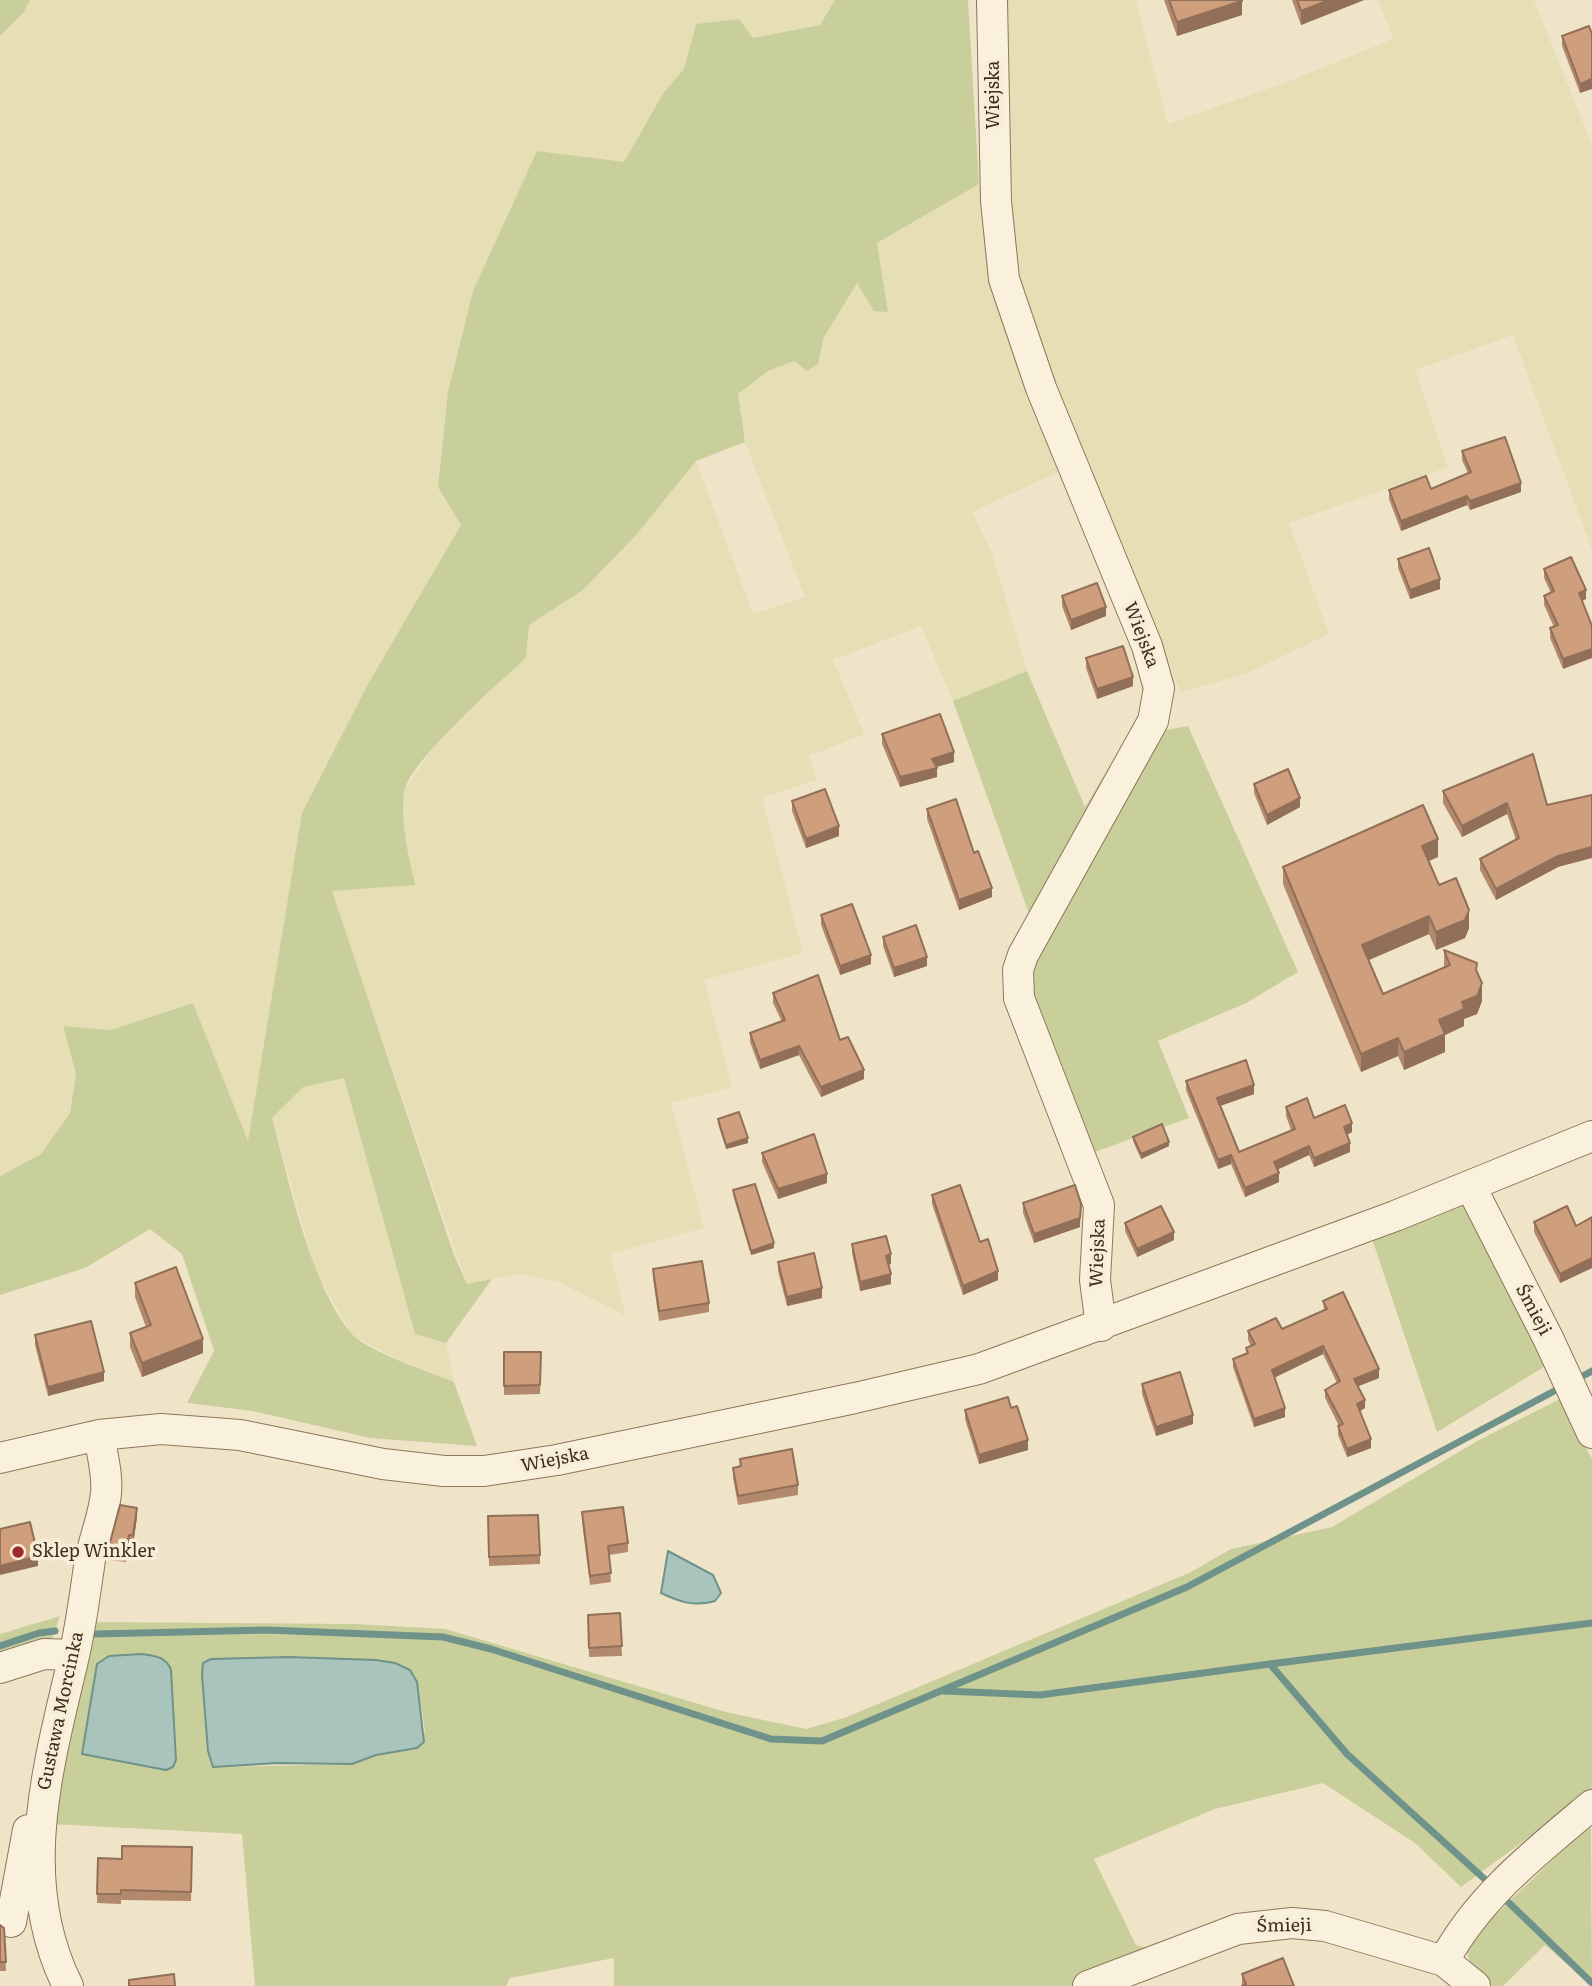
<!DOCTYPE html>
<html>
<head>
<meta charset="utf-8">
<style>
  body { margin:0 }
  canvas { display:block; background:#f0e4c8 }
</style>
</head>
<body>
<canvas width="1592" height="1986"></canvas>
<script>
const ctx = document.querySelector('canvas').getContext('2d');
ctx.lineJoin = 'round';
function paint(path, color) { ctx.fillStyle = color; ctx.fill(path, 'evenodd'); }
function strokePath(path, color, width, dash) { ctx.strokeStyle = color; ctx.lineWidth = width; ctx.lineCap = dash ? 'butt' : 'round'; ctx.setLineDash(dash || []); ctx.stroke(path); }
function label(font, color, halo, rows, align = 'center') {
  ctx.font = font + ' Literata,serif'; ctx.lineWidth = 7; ctx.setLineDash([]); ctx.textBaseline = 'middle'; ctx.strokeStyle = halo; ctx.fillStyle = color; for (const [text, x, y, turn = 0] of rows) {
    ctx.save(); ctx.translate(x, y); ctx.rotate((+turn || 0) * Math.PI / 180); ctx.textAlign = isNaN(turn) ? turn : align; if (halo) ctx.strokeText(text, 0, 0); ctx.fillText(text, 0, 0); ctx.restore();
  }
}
paint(new Path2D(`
  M30,0H835L820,25L753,38L739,19L696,24L684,69L664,92L624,163L538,151L438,487L461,525L368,684L302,813L248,1142L193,1003L111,1030L63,1027L76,1074L70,1113L41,1154L0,1176V36L23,13Z
  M1006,0H1136L1168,124L1287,82L1393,39L1378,0H1534L1592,145V550L1513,335L1415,370L1448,467L1289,523L1329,634L1245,674L1181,692L1078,449L1017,283L1010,159Z
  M979,184L988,272L1013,352L1058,472L972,512L992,553L1027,671L953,701L921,626L833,660L864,734L809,756L817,780L762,798L803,953L704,980L732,1087L671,1103L704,1228L610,1254L626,1316L559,1282L520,1274L467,1284L331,891L414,885L405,840L404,790L440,738L526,658L529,625L583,590L637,534L696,461L753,614L805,597L745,442L738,394L768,371L794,361L818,364L824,337L857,282L874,311L888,312L877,243Z
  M344,1077L415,1334L446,1343L454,1382L398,1359L353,1336L316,1272L272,1118L303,1086Z`), '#e6deb5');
paint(new Path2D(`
  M0,0H30L23,13L0,36Z
  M835,0H968L979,184L877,243L888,312L874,311L857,283L824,337L818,364L807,371L794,361L768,371L738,394L745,442L696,461L637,534L583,590L529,625L526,658C501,681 407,763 404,793C401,824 408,855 415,885L332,891L454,1255L467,1284L492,1279L446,1343L415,1334L344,1078L303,1087L272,1118C289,1181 310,1284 352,1334C365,1350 432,1373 454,1382L477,1446L370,1438L253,1411L187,1403L214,1351L182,1254L150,1229L85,1268L0,1295V1176L41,1154L70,1113L76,1074L63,1026L111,1030L193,1003L248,1141L302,813L368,684L461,525L438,487L448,392L473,291L537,151L624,162L664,92L684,69L696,24L739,19L753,38L820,25Z
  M1027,671L1085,807L1127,737L1188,726L1298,972L1246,1003L1158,1041L1189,1118L1092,1153L1047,1094L1003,987L1032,922L953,701Z
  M1463,1203L1519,1309L1544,1367L1437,1432L1372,1239Z
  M1560,1399L1592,1459V1791L1461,1887L1415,1843L1323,1783L1215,1809L1094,1859L1136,1945L1155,1950L1073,1986H614V1958L510,1978L506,1986H255L242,1834L52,1824L94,1622L356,1624L445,1629L726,1712L806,1729L847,1717L1189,1573L1231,1549L1332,1527L1479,1440ZM240,1658L376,1660L417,1682L425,1731L417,1748L376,1755L352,1764L213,1767L208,1751L202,1675L203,1663L211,1659Z
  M60,1616L50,1645L0,1658V1634Z
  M1591,1822L1592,1986L1545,1945L1503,1986H1488L1471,1971L1466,1944Z`), '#c9cf9b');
const water = new Path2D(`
  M668,1551L713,1575L721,1593L715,1601C694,1607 680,1602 661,1593Z
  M141,1654C154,1656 166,1656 171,1670L176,1760L173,1767L166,1770L82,1754L97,1664L109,1656Z
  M289,1657L376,1660L395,1663L410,1670L417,1682L424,1742L417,1748L376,1755L352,1764L277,1763L213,1767L208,1751L202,1675L203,1663L211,1659Z`);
paint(water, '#a9c4bc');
strokePath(water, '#6f938a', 2);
strokePath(new Path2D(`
  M1579,1378L1592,1371
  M96,1634L267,1630L443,1637L491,1649L771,1739L822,1741L1187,1587L1558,1389
  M0,1646L39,1633L55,1631
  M1270,1664L1592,1623
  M944,1691L1040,1695L1270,1664L1347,1754L1490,1884
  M1505,1899L1592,1983`), '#6f938a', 7);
const minor = new Path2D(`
  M992,0L996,201L1004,279L1041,388L1147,646L1159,688L1153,721L1023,955L1018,970L1019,998L1099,1205L1095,1280L1101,1326
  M1471,1187L1548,1338L1592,1433
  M0,1458L99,1435L161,1429L240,1435L383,1464L444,1471H484L557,1460L855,1398L979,1369L1395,1216L1592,1136
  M0,1668L44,1654L74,1655
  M11,1922L28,1830
  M1444,1961C1478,1897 1537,1851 1592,1805
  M68,1986C15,1880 48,1767 73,1660C81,1627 85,1593 90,1560C94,1538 104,1516 106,1493C108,1475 102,1454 99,1435
  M1088,1986L1238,1929L1292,1923L1325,1926L1444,1961L1475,1986`);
strokePath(minor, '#8d765c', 32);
strokePath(minor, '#faf1dc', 30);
paint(new Path2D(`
  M1164,0H1242V15L1177,36Z
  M1292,0H1364L1301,25Z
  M1592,34L1580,93L1562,46V36Z
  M1462,451L1521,492L1470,510L1467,505L1401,531L1389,499V490L1431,489L1468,473L1462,460Z
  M1398,559L1440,589L1410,599L1398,568Z
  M1544,569L1586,599L1582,601L1563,669L1550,638V628L1554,627L1544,605V596L1551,593L1544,578Z
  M1062,596L1106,616L1071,630L1062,606Z
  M1086,658L1133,686L1097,699L1086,668Z
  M882,734L954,762L937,767V777L900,787L882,744Z
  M1533,754L1558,867L1496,900L1480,870V859L1516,840L1507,814L1462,837L1443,803V791Z
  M1254,784L1300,807L1267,825L1254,793Z
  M792,801L839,836L806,848L792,811Z
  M927,809L974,853L992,897L959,910L927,819Z
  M1438,857L1429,861L1439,885L1469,928L1465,938L1436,950L1429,934L1369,960L1383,994L1444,967V950L1477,974L1482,1001L1477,1014L1464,1019V1026L1445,1035V1052L1404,1070L1398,1056L1361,1072L1283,884V867Z
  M821,915L871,964L840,975L821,925Z
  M883,937L927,966L894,977L883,946Z
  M773,993L840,1040L864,1079L821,1097L799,1055L760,1069L750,1042V1033L782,1022L773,1003Z
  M1186,1081L1254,1094L1220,1106L1239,1152L1291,1130L1286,1116V1107L1352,1132L1347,1135L1350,1152L1314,1167L1309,1155L1277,1170L1279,1182L1245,1197L1231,1164L1218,1169L1186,1090Z
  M718,1119L748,1143L726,1149L718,1124Z
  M1133,1137L1169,1146L1141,1159L1133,1141Z
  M762,1153L827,1183L778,1199L762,1162Z
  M733,1190L774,1248L751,1255L733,1195Z
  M932,1195L980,1242L998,1280L963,1295L932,1204Z
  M1023,1203L1080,1227L1034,1243L1023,1213Z
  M1592,1217V1268L1560,1283L1534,1232V1222L1576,1226Z
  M1125,1223L1174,1240L1137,1257L1125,1231Z
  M852,1244L891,1264L888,1265L891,1284L860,1291L852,1253Z
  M778,1262L822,1298L787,1306L778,1271Z
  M653,1269L709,1303V1312L659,1321L653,1278Z
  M135,1283L203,1353L142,1377L130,1347V1333L146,1327L135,1297Z
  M1323,1301L1379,1378L1358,1386L1365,1408L1360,1411L1371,1448L1347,1457L1338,1435V1426H1339L1325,1398V1390L1337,1383L1323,1354L1274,1377L1285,1417L1254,1427L1233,1367V1359L1246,1354V1348L1251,1346L1248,1340V1331L1282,1329L1324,1310Z
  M35,1335L104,1381L48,1396L35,1345Z
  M504,1352H541L540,1394L504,1395Z
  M1142,1384L1193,1424L1156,1436L1142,1394Z
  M965,1410L1028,1450L979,1464L965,1419Z
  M740,1459L798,1485V1495L738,1505L733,1477V1468L740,1467Z
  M582,1512L628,1543V1552L609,1555L611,1582L590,1585L582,1521Z
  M488,1516L540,1555V1564L489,1566Z
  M137,1517L133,1545L129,1544L126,1562L108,1560V1550Z
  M620,1613L622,1656L589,1657L588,1615Z
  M192,1847L191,1901L121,1900V1904L97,1903L98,1858L122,1859Z
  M0,1925L4,1928L6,1971H0Z
  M1242,1974L1294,1986H1242Z`), '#b2896c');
paint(new Path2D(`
  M1329,0H1364L1301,25V11Z
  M1242,1V15L1177,36V22Z
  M1592,79V89L1580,93V84Z
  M1521,483V492L1470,510V501Z
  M1467,496V505L1401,531V521Z
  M1440,579V589L1410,599V590Z
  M1586,590V599L1579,602V593Z
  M1106,607V616L1071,630V620Z
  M1592,649V658L1563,669V659Z
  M1133,677V686L1097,699V689Z
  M954,752V762L932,768V759Z
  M937,768V777L900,787V777Z
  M1300,798V807L1267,825V815Z
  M1507,803V814L1462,837V826Z
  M839,826V836L806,848V839Z
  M1438,839V857L1422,864V846Z
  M1592,847V858L1558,867L1496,900V889L1558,856Z
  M992,888V897L959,910V900Z
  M1469,910V928L1465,938L1436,950V932Z
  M1429,916V934L1362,963V945Z
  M871,955V964L840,975V966Z
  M927,957V966L894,977V968Z
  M1482,983V1001L1477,1014L1464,1019V1026L1445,1035V1052L1404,1070V1052L1439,1020L1462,1002Z
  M1398,1038V1056L1361,1072V1054Z
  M799,1046V1055L760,1069V1060Z
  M864,1070V1079L821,1097V1087Z
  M1254,1085V1094L1217,1107V1098Z
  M1352,1123V1132L1344,1136V1127Z
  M748,1138V1143L726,1149V1145Z
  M1169,1142V1146L1141,1159V1154Z
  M1350,1143V1152L1314,1167V1158Z
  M1309,1146V1155L1274,1171V1162Z
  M1231,1155V1164L1218,1169V1160Z
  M1279,1173V1182L1245,1197V1188Z
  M827,1174V1183L778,1199V1189Z
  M1081,1204L1080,1227L1034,1243V1234Z
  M1174,1232V1240L1137,1257V1249Z
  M774,1243V1248L751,1255V1251Z
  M891,1254V1264L886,1265V1256Z
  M1592,1258V1268L1560,1283V1274Z
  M998,1271V1280L963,1295V1286Z
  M891,1274V1284L860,1291V1282Z
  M822,1288V1298L787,1306V1297Z
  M203,1339V1353L142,1377V1363Z
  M1323,1346V1354L1272,1379V1370Z
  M1379,1369V1378L1354,1388V1379Z
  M104,1372V1381L48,1396V1387Z
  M1365,1400V1408L1357,1413V1404Z
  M1285,1408V1417L1254,1427V1419Z
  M1193,1415V1424L1156,1436V1427Z
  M1371,1439V1448L1347,1457V1449Z
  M1028,1440V1450L979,1464V1455Z
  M137,1508V1517L133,1545V1535Z
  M129,1535V1544L126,1562V1553Z
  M38,1556V1566L0,1575V1566Z`), '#916f58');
const building = new Path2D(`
  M1169,0H1242V1L1177,22Z
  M1297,0H1329L1301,11Z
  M1589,26L1592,34V79L1580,84L1562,36Z
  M1505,437L1521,483L1470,501L1467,496L1401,521L1389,490L1426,476L1431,489L1471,472L1462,451Z
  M1429,548L1440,579L1410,590L1398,559Z
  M1571,557L1586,590L1579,593L1592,626V649L1563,659L1550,628L1558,625L1544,596L1554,591L1544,569Z
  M1097,583L1106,607L1071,620L1062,596Z
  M1123,646L1133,677L1097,689L1086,658Z
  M940,714L954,752L932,759L937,768L900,777L882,734Z
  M1533,754L1547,805L1592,795V847L1558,856L1496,889L1480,859L1519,838L1507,803L1462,826L1443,791Z
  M1288,769L1300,798L1267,815L1254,784Z
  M825,789L839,826L806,839L792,801Z
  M956,799L974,853L978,851L992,888L959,900L927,809Z
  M1423,805L1438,839L1422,846L1439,885L1456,878L1469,910L1465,920L1436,932L1429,916L1362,945L1383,994L1450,965L1444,950L1477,963L1476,970L1482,983L1477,996L1462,1002L1464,1009L1439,1020L1445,1034L1404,1052L1398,1038L1361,1054L1283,867Z
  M852,904L871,955L840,966L821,915Z
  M916,925L927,957L894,968L883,937Z
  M818,975L840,1040L848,1037L864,1070L821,1087L799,1046L760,1060L750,1033L785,1020L773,993Z
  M1246,1060L1254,1085L1217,1098L1239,1152L1295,1129L1286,1107L1307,1098L1314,1118L1345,1105L1352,1123L1344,1127L1350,1143L1314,1158L1309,1146L1274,1162L1279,1173L1245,1188L1231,1155L1218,1160L1186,1081Z
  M739,1112L748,1138L726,1145L718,1119Z
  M1162,1124L1169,1142L1141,1154L1133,1137Z
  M814,1134L827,1174L778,1189L762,1153Z
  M755,1184L774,1243L751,1251L733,1190Z
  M960,1185L980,1242L988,1239L998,1271L963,1286L932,1195Z
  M1075,1185L1081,1204L1080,1218L1034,1234L1023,1203Z
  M1161,1206L1174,1232L1137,1249L1125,1223Z
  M1567,1206L1576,1226L1592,1217V1258L1560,1274L1534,1222Z
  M886,1236L891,1254L886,1256L891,1274L860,1282L852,1244Z
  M814,1253L822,1288L787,1297L778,1262Z
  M702,1261L709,1303L659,1311L653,1269Z
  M176,1267L203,1339L142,1363L130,1333L151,1325L135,1283Z
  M1343,1292L1379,1369L1354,1379L1365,1400L1357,1404L1371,1439L1347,1449L1338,1426L1343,1424L1325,1390L1340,1381L1323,1346L1272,1370L1285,1408L1254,1419L1233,1359L1248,1353L1246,1348L1255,1344L1248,1331L1276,1318L1282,1329L1327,1309L1323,1301Z
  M91,1321L104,1372L48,1387L35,1335Z
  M504,1352H541L540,1385L504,1386Z
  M1180,1372L1193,1415L1156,1427L1142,1384Z
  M1008,1397L1011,1408L1017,1406L1028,1440L979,1455L965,1410Z
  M792,1449L798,1485L738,1496L733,1468L741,1466L740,1459Z
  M120,1505L137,1508L133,1535H129L126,1553L108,1550Z
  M623,1507L628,1543L608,1546L611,1573L590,1576L582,1512Z
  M538,1515L540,1555L489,1557L488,1516Z
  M30,1522L38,1556L0,1566V1529Z
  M620,1613L622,1646L589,1648L588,1615Z
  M122,1846L192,1847L191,1892L121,1890V1894H97L98,1858L122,1859Z
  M0,1925L4,1928L6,1962H0Z
  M1283,1958L1294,1986H1242L1246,1984L1242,1974Z
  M174,1974L175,1986H129V1980Z`);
paint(building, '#cf9f7d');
strokePath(building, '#916f58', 2);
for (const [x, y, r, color] of [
  [18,1552,7,"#9e2a2b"]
]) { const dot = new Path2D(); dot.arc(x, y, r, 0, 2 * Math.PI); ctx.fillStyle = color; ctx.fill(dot); strokePath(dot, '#f7eed8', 2.5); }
label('18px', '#3d2e20', '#f7eed8', [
  ["Wiejska",994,95,-90],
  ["Wiejska",1141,635,69],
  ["Wiejska",1098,1253,-88],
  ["Śmieji",1533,1310,62],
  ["Wiejska",555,1460,-11],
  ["Gustawa Morcinka",61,1711,-78],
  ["Śmieji",1284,1926,-1]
]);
label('18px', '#3d2e20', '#f7eed8', [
  ["Sklep Winkler",32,1552]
], 'left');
</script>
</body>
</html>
